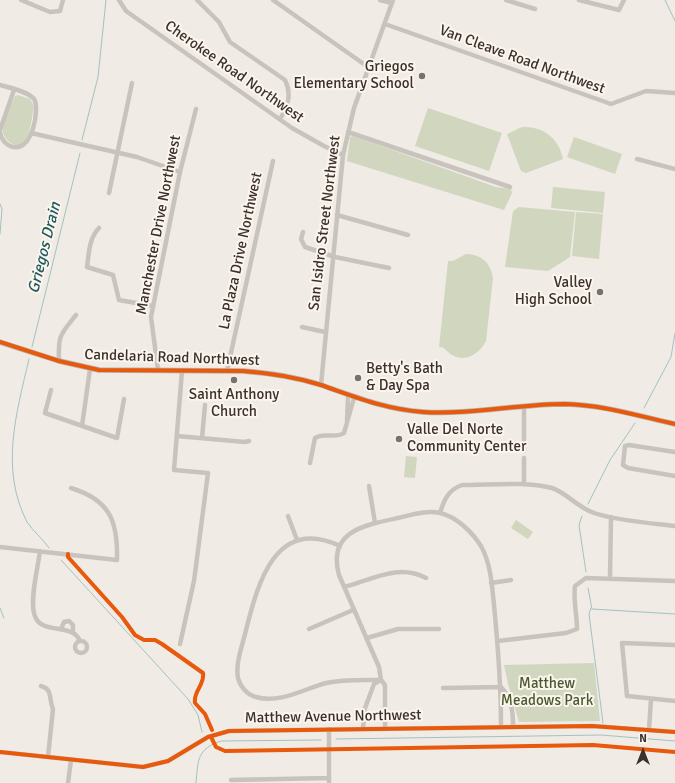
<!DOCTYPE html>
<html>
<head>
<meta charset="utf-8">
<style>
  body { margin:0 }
  #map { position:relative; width:675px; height:783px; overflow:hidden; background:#f0ebe5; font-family:Signika,sans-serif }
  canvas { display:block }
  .north { position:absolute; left:623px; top:731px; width:40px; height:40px; -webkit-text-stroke:3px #fbf5ee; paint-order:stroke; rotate:0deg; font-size:11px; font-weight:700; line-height:16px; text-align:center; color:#3b302b }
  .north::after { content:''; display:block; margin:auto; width:14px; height:18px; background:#3b302b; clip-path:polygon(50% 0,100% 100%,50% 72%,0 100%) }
</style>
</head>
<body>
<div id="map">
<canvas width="675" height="783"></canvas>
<div class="north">N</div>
</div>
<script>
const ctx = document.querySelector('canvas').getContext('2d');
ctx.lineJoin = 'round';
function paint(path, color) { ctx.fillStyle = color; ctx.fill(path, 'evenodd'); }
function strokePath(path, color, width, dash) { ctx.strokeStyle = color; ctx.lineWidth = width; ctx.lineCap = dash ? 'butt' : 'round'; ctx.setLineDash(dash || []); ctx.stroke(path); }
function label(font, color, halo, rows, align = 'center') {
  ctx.font = font + ' Signika,sans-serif'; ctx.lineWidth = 4; ctx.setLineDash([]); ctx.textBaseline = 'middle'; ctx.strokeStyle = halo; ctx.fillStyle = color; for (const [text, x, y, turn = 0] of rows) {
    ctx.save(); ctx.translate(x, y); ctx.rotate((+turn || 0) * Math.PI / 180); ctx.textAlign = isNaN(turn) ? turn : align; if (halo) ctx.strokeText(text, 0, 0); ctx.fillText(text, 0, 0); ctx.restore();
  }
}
paint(new Path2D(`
  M18,95L30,99L34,106C32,116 31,130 26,139C19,153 1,140 3,128C5,117 11,106 15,96Z
  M428,108L502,133L489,171L415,146Z
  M522,127C543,126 559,138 563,159L526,173L521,171L507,134Z
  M353,136L496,187L511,189L512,193L504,210L347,161L350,137Z
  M574,137L622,154L615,174L567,157Z
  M553,187L605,192L603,213L551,208Z
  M519,207L575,212L570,257L548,271L505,267L513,211Z
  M576,212L603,214L599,259L572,256Z
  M466,254C481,254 491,263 493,278L486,341C480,353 466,363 452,355C447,352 445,347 439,347L448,261H453Z
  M406,456L417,457L415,478L404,477Z
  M516,520L533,532L528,539L511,528Z
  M594,663L600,721L519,722L508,684L504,665Z`), '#d1d6bf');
strokePath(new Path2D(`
  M665,0L675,21
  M82,140L98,77L106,0
  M0,204L2,209L0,234
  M32,347L80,153
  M29,359C16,415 0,469 27,522C33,531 42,538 49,548
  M644,408L671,357L675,333
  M588,504L610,460L635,423
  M582,516L579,525L586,572
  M61,560L188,699L198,715L202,732
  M588,588L592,609L675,614
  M0,608L4,618
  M591,608L589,614L603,723
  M336,739L601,735L675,741
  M196,783C198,760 197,749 221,741L321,740`), '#a1c2c1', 1);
strokePath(new Path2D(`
  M21,0L50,12L60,11L63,0
  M119,0L126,11L292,128L324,146L343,155
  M197,0L219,22L230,42L285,80C292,94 288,106 280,119
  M273,0L368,67
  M380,0L392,3
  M506,0L535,9
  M579,0L619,10L624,0
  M385,24L611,104L646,91L675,93
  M0,85C10,88 27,91 34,99C40,106 33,156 10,146C4,143 1,138 0,132
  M0,130L14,90
  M348,132L510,187
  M31,133L137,157L180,172
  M637,159L675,169
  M109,193L132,83
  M337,215L408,235
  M99,228C89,238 89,253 87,267L113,275L119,300L153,306
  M303,232L301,239L305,247L335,257L389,268
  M302,327L325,332
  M59,361C58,335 60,335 76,315
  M158,370L151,317L180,172L196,109
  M227,371L273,161
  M321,385L343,155L354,108L393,0
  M51,390L45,413L117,438L124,399
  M347,421L348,396
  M82,426L90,369
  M177,436L245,442L249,441
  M202,438L205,405
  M524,451V406
  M675,452L629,445L625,446L623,465L628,468L675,476
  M524,458V483
  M310,463L315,438C323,432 335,439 344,433L354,398
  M369,486L375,523
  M440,513C444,500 448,490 462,485C490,485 525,481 552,488C567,493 577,507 594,513C618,521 650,523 675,526
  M288,516L297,540
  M340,546C276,516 258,582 246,630C243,644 235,663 238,678C240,686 247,695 256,697C279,704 304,689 326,683C344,679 363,680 381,680
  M0,547L117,560C118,521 110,500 71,488
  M40,551C38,567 30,598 34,613C39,637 72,621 80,641
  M610,578L611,517
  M491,583L511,580
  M344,587C372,580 398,563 426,578
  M61,629L64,622L69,621L73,625V633
  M309,629L353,610
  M367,638L398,629H439
  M75 647a6 6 0 1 1 12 0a6 6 0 1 1-12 0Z
  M498,641L566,633L577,629C577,614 573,600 575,586L586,578L675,581
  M180,644L194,581L208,473L174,470L182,371
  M675,645L622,643L627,696L675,701
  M41,686C54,690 48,699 53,709L48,757
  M501,687C512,698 513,712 513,726
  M443,688L501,687
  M363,728L365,708L374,684L379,681
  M385,728V685L381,680L379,667L339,575C327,531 365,525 398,518C411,515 426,510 440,513C457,517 472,532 481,546C491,564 492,586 494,605C498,646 501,686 501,726
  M329,729V783
  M649,730L651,699
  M0,752L143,767L168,761L208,737L229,731L592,726L675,732
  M231,780L329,778
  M68,783L71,760`), '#c9c3be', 4.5);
strokePath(new Path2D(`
  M0,342L59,361L99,370L243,371C269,373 296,377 321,385C356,397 384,409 423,412C470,415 518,404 565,404C604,405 638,416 675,424`), '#b8b1ad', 5.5);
strokePath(new Path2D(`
  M0,342L59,361L99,370L243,371C269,373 296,377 321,385C356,397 384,409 423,412C470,415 518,404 565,404C604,405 638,416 675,424
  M68,554V557L122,617L135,635L144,640H155L162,644L203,673C205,685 193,691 195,703L205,714L212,730
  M212,739L216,747L225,751L593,745L675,752
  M0,752L143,767L168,761L208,737L229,731L592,726L675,732`), '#e8590c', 4);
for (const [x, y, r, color] of [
  [422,76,4,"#7a716c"],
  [600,292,4,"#7a716c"],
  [358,378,4,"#7a716c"],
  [234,380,4,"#7a716c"],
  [399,439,4,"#7a716c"]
]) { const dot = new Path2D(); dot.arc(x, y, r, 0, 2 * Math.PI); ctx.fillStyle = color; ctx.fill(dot); strokePath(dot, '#fbf5ee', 1.5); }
label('15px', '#3b302b', '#fbf5ee', [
  ["Van Cleave Road Northwest",522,60,20],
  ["Cherokee Road Northwest",234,72,35],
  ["San Isidro Street Northwest",325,223,-83],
  ["Manchester Drive Northwest",159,225,-79],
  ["La Plaza Drive Northwest",241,251,-78],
  ["Candelaria Road Northwest",172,358,2],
  ["Matthew Avenue Northwest",333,717,-1]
]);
label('15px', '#3b302b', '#fbf5ee', [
  ["Griegos",414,67],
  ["Elementary School",414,84],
  ["Valley",592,283],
  ["High School",592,300],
  ["Betty's Bath",366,369,"left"],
  ["& Day Spa",366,386,"left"],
  ["Saint Anthony",234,395,"center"],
  ["Church",234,412,"center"],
  ["Valle Del Norte",407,430,"left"],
  ["Community Center",407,447,"left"]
], 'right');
label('15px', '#4a5a2e', '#fbf5ee', [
  ["Matthew",547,684],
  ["Meadows Park",547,701]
]);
label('italic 16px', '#1f5a5e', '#fbf5ee', [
  ["Griegos Drain",45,248,-76]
]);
</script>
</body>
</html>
